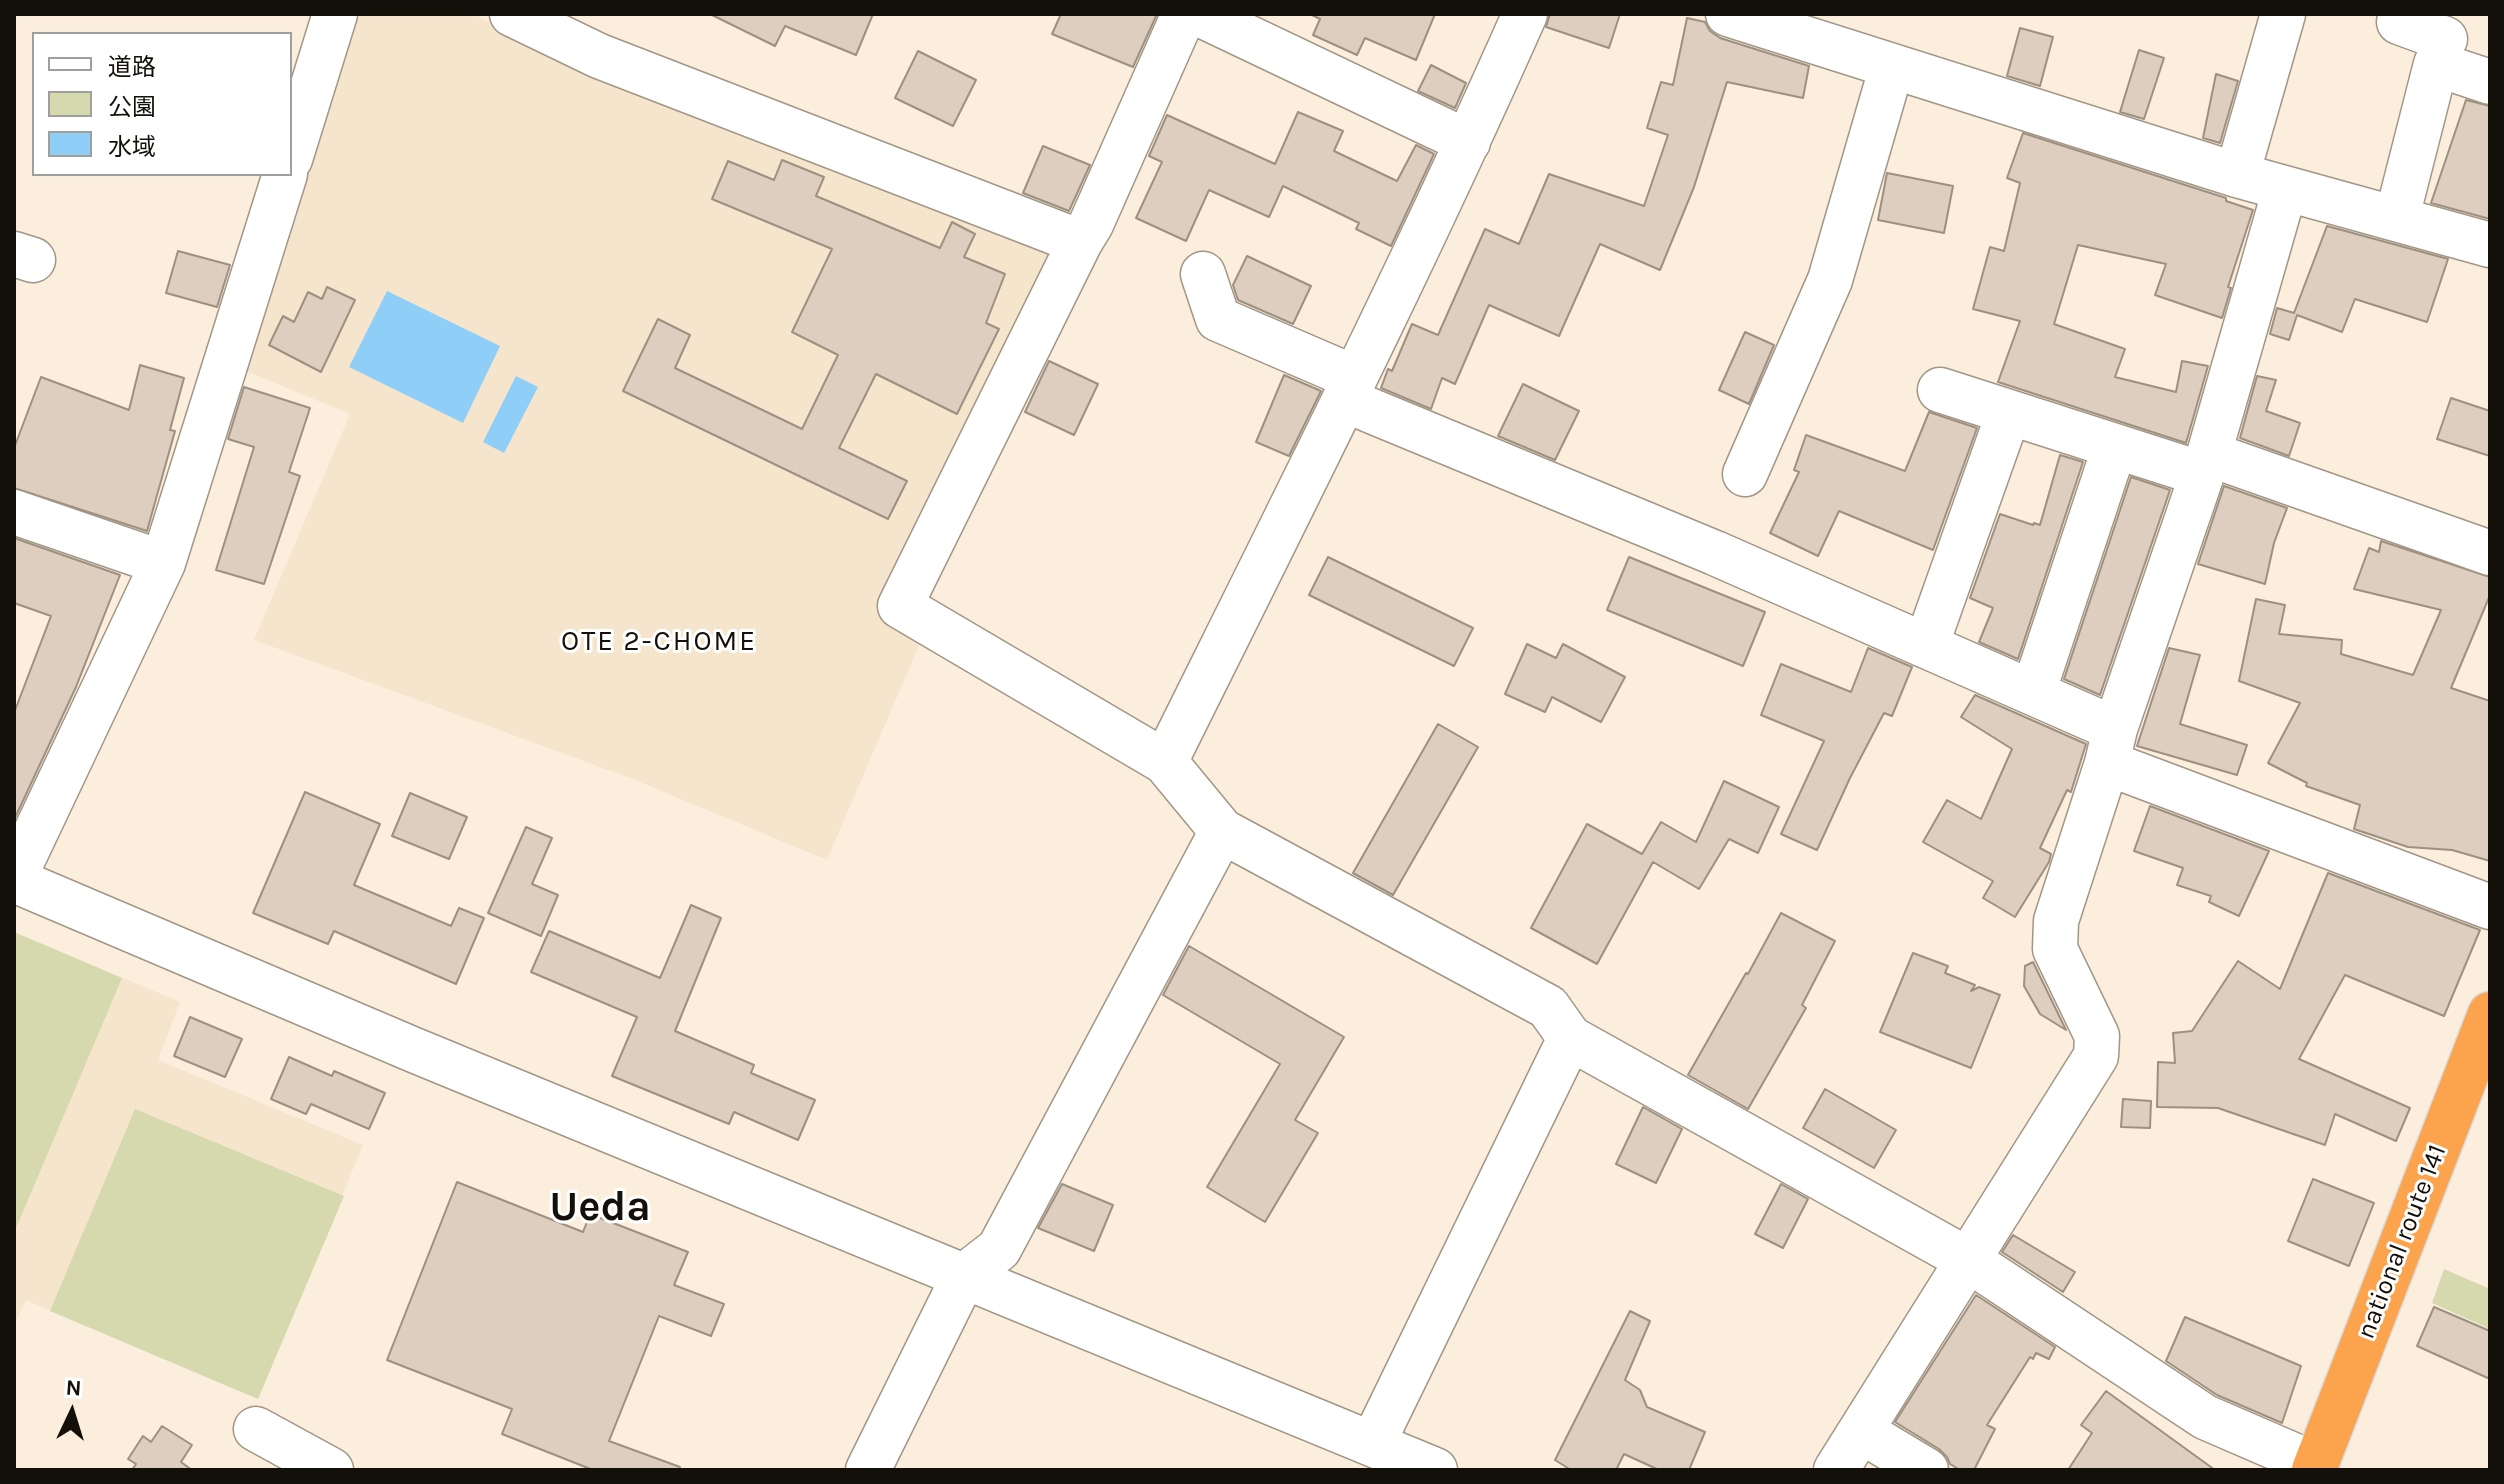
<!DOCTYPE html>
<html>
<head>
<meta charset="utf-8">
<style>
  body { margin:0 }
  #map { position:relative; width:2504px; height:1484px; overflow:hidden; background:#fbeedd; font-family:Karla,"Noto Sans JP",sans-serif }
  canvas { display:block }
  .frame { position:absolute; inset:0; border:16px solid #130f09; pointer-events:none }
  .legend { position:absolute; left:32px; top:32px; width:260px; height:144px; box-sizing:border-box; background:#fff; border:2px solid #a19f9d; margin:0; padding:10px 14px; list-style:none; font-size:24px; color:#130f09 }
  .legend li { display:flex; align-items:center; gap:16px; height:40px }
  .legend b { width:40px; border:2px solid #a19f9d }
  .north { position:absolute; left:32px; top:1372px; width:80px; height:80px; -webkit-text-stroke:6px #fff; paint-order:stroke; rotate:4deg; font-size:22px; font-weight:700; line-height:32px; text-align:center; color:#130f09 }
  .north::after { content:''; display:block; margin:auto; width:28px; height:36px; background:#130f09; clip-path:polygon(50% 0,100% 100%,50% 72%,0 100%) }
</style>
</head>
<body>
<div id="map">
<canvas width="2504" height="1484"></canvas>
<div class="frame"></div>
<ul class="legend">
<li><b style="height:10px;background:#fff"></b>道路</li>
<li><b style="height:22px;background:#d6d9ae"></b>公園</li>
<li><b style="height:22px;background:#8ecef7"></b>水域</li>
</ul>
<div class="north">N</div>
</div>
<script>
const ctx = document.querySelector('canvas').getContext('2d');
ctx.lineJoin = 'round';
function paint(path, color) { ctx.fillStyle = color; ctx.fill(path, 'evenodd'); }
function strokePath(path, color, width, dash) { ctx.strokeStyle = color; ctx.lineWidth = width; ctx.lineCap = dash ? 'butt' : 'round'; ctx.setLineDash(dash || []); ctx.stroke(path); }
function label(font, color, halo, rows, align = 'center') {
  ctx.font = font + ' Karla,sans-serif'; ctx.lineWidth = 6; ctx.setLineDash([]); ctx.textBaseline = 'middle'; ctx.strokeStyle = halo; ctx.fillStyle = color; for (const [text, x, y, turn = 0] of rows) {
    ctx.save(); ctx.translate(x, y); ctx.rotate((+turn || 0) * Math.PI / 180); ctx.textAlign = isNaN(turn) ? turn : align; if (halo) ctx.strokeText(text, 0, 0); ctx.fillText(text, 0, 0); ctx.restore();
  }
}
paint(new Path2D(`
  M353,14H472L593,70L1057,253L878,615L922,639L827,860L630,778L254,640L350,414L246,371Z
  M14,932L180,1002L158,1060L363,1145L258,1399L26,1300L14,1326Z`), '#f6e5cd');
paint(new Path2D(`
  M14,932L122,978L14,1233Z
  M135,1109L344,1196L258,1399L50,1311Z
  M2444,1269L2490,1289V1329L2432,1303Z`), '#d6d9ae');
paint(new Path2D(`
  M387,291L500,346L463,423L349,367Z
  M516,376L538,387L504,453L483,442Z`), '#8ecef7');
const building = new Path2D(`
  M710,14H873L856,55L785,26L775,46Z
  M1061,14H1157L1133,67L1052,34Z
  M1310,14H1435L1416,60L1365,38L1357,55L1313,35L1320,19Z
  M1550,14H1620L1609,48L1546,27Z
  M1687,18L1705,22L1710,31L1720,38L1809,66L1803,98L1727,82L1694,187L1660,270L1600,244L1559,336L1489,305L1455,384L1442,378L1431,409L1381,388L1388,369L1392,371L1412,324L1438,335L1485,229L1519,244L1549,174L1644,206L1668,135L1647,128L1661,82L1673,85Z
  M2020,28L2053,37L2040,86L2007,76Z
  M2139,50L2164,58L2144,119L2120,112Z
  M918,51L976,80L953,126L895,98Z
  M1431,65L1466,83L1455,108L1418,91Z
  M2216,74L2238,81L2220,143L2203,138Z
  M2466,100L2490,106V219L2431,203Z
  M1298,112L1343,131L1334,151L1397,181L1416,145L1434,154L1391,246L1356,229L1359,223L1283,186L1269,217L1209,190L1186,241L1136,218L1162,162L1149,156L1167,115L1275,164Z
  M2023,133L2226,198V201L2253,210L2228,287L2231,288L2222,318L2155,295L2166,264L2078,245L2054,324L2125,349L2115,377L2176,392L2182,361L2208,366L2186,443L1998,382L2020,321L1973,309L1990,247L2004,251L2020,183L2007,178Z
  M1043,146L1090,165L1069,211L1023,193Z
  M782,160L824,177L816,196L940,248L952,222L975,234L964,257L1005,274L986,323L999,329L957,414L876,374L839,448L907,481L888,519L623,391L658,319L690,335L675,368L802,429L838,355L792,332L832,249L712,199L728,161L774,180Z
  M1887,173L1953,186L1944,233L1878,220Z
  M2327,226L2448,259L2427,322L2355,299L2342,332L2297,315L2289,340L2270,334L2277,308L2294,313Z
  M178,251L230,265L217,307L166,293Z
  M1247,256L1311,286L1293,324L1238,300L1233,285Z
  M327,287L355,300L321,372L269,345L283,316L294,322L308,292L322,299Z
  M1745,332L1774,345L1749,404L1719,390Z
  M1049,361L1098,384L1074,435L1025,412Z
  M140,365L184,378L170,430L175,431L147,531L14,488V448L41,377L129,410Z
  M1284,375L1321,391L1289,456L1256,442Z
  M2257,376L2276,380L2266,411L2300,423L2289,456L2240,438Z
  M1523,384L1579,411L1555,460L1498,436Z
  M244,387L310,408L289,472L300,476L264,584L216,570L254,447L228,439Z
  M2451,398L2490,411V456L2437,439Z
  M1929,412L1977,428L1933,550L1839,511L1818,556L1770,533L1799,472L1794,470L1806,435L1905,471Z
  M2060,455L2083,462L2018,659L1979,642L1993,608L1970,598L2000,514L2033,525L2034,523L2040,525Z
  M2131,477L2170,490L2100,695L2064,679Z
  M2224,486L2287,508L2274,543L2265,584L2198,564Z
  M14,538L120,575L76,687L14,820V713L51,616L14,603Z
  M2381,541L2490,577V595L2451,688L2490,701V861L2452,850L2408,847L2354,829L2360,805L2306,786L2307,783L2268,763L2300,703L2239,681L2256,599L2285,605L2279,634L2342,640L2341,654L2413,675L2441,610L2354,589L2369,548L2379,552Z
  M1328,557L1473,628L1454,666L1309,595Z
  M1629,557L1765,612L1743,666L1607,610Z
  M1527,644L1556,658L1563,644L1625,677L1601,722L1552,697L1545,712L1505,694Z
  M1868,648L1912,667L1892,716L1884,713L1850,778L1817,850L1781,834L1824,741L1761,715L1781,664L1851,692Z
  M2169,648L2200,655L2180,724L2247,745L2237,775L2137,746Z
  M1975,695L2086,744L2071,792L2067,790L2040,848L2051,854L2049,862L2015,917L1983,898L1993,881L1923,842L1947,800L1981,819L2012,749L1961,717Z
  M1438,724L1478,747L1393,895L1353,873Z
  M1724,781L1779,807L1758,853L1729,839L1699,889L1653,862L1597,964L1531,928L1587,824L1642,854L1661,822L1696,842Z
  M305,792L380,824L354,885L451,926L459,908L484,918L456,984L334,931L328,944L253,913Z
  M410,793L467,817L449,859L392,836Z
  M2150,806L2269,851L2239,916L2209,902L2211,896L2177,885L2183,868L2134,851Z
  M526,827L552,838L532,884L558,895L541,936L488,913Z
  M2328,873L2480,930L2444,1016L2345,975L2299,1059L2410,1108L2396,1141L2335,1114L2325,1145L2218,1108L2157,1107L2158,1062L2175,1063L2173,1033L2192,1031L2238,961L2280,989Z
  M691,905L721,918L675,1031L754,1065L751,1073L815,1100L798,1140L734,1112L729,1124L612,1076L637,1017L531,972L549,931L660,978Z
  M1781,913L1835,941L1802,1005L1806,1008L1748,1109L1688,1075L1746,973L1748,974Z
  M1189,946L1344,1037L1295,1120L1318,1133L1265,1222L1207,1187L1280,1064L1163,995Z
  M1913,953L1948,966L1945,973L1975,985L1971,991L1979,987L2000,995L1971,1068L1880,1032Z
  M2033,962L2066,1030L2040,1014L2024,986L2025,966Z
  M190,1017L242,1039L225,1077L174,1056Z
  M289,1057L332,1076L334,1071L385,1093L369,1129L311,1104L306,1114L271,1099Z
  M1825,1089L1896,1130L1874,1168L1803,1128Z
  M2123,1099L2151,1101L2150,1128L2121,1127Z
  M1643,1107L1682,1129L1656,1183L1616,1164Z
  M2313,1179L2374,1203L2349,1266L2288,1241Z
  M457,1182L583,1232L590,1214L688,1252L674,1285L724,1304L711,1336L659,1316L609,1441L680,1467L679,1470H593L502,1434L512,1409L387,1360Z
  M1062,1184L1113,1205L1094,1251L1038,1228Z
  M1781,1184L1808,1199L1783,1248L1755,1234Z
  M2013,1235L2075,1272L2063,1292L2002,1252Z
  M1976,1295L2055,1347L2049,1359L2036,1353L2033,1359L2030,1357L1987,1425L1995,1429L1974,1470H1960L1950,1464L1947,1457L1939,1449L1895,1422Z
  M2434,1307L2490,1331V1379L2417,1346Z
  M1630,1311L1650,1321L1625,1380L1640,1390L1647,1407L1705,1432L1689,1470H1659L1624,1454L1616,1470H1571L1555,1460Z
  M2185,1317L2301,1366L2282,1423L2217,1395L2166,1361Z
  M2106,1391L2117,1399L2215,1470H2068L2092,1433L2081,1425Z
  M162,1426L192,1445L181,1462L192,1470H132L136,1464L128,1459L143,1436L151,1442Z`);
paint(building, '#ddcebf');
strokePath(building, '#9e9081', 2);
const minor = new Path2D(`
  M512,14L599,56L1080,242
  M1184,14L1091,224L1080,242L900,606L1165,762L1222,831L1548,1007L1570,1038L1970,1261L2205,1417L2316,1465
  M1199,14L1468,142
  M1728,14L2237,175L2490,245
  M2402,14L2399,22L2445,39
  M290,159L335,14
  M2237,175L2283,14
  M2397,217L2436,64L2490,82
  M14,254L33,260
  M1203,274L1218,319L1355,378
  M1940,390L2202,474
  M1345,400L1715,553L2115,729
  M2209,454L2490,553
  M1745,474L1830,280L1892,66
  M14,512L163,563
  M1926,646L2009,412
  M2033,693L2115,446
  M1165,762C1288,514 1413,267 1525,14
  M2107,763L2490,907
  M14,878L163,563L285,174
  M14,880L414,1050L1435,1470
  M256,1429L331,1470
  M1861,1431L1926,1470
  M1373,1443L1570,1038
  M868,1470L964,1276L999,1249L1222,831
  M1836,1470L2096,1056L2097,1036L2055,949L2056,921L2107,763L2115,729L2209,454L2285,189`);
const highway = new Path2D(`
  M2314,1470L2490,1014`);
strokePath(minor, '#a29686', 47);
strokePath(highway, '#d9d9d8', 47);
strokePath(minor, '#fff', 44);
strokePath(highway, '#fca34e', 44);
label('26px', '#130f09', '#fff', [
  ["national route 141",2402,1242,-69]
]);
ctx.letterSpacing = '2px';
label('28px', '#130f09', '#fff', [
  ["OTE 2-CHOME",659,642]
]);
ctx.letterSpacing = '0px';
label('bold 42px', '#130f09', '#fff', [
  ["Ueda",600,1208]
]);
</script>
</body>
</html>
